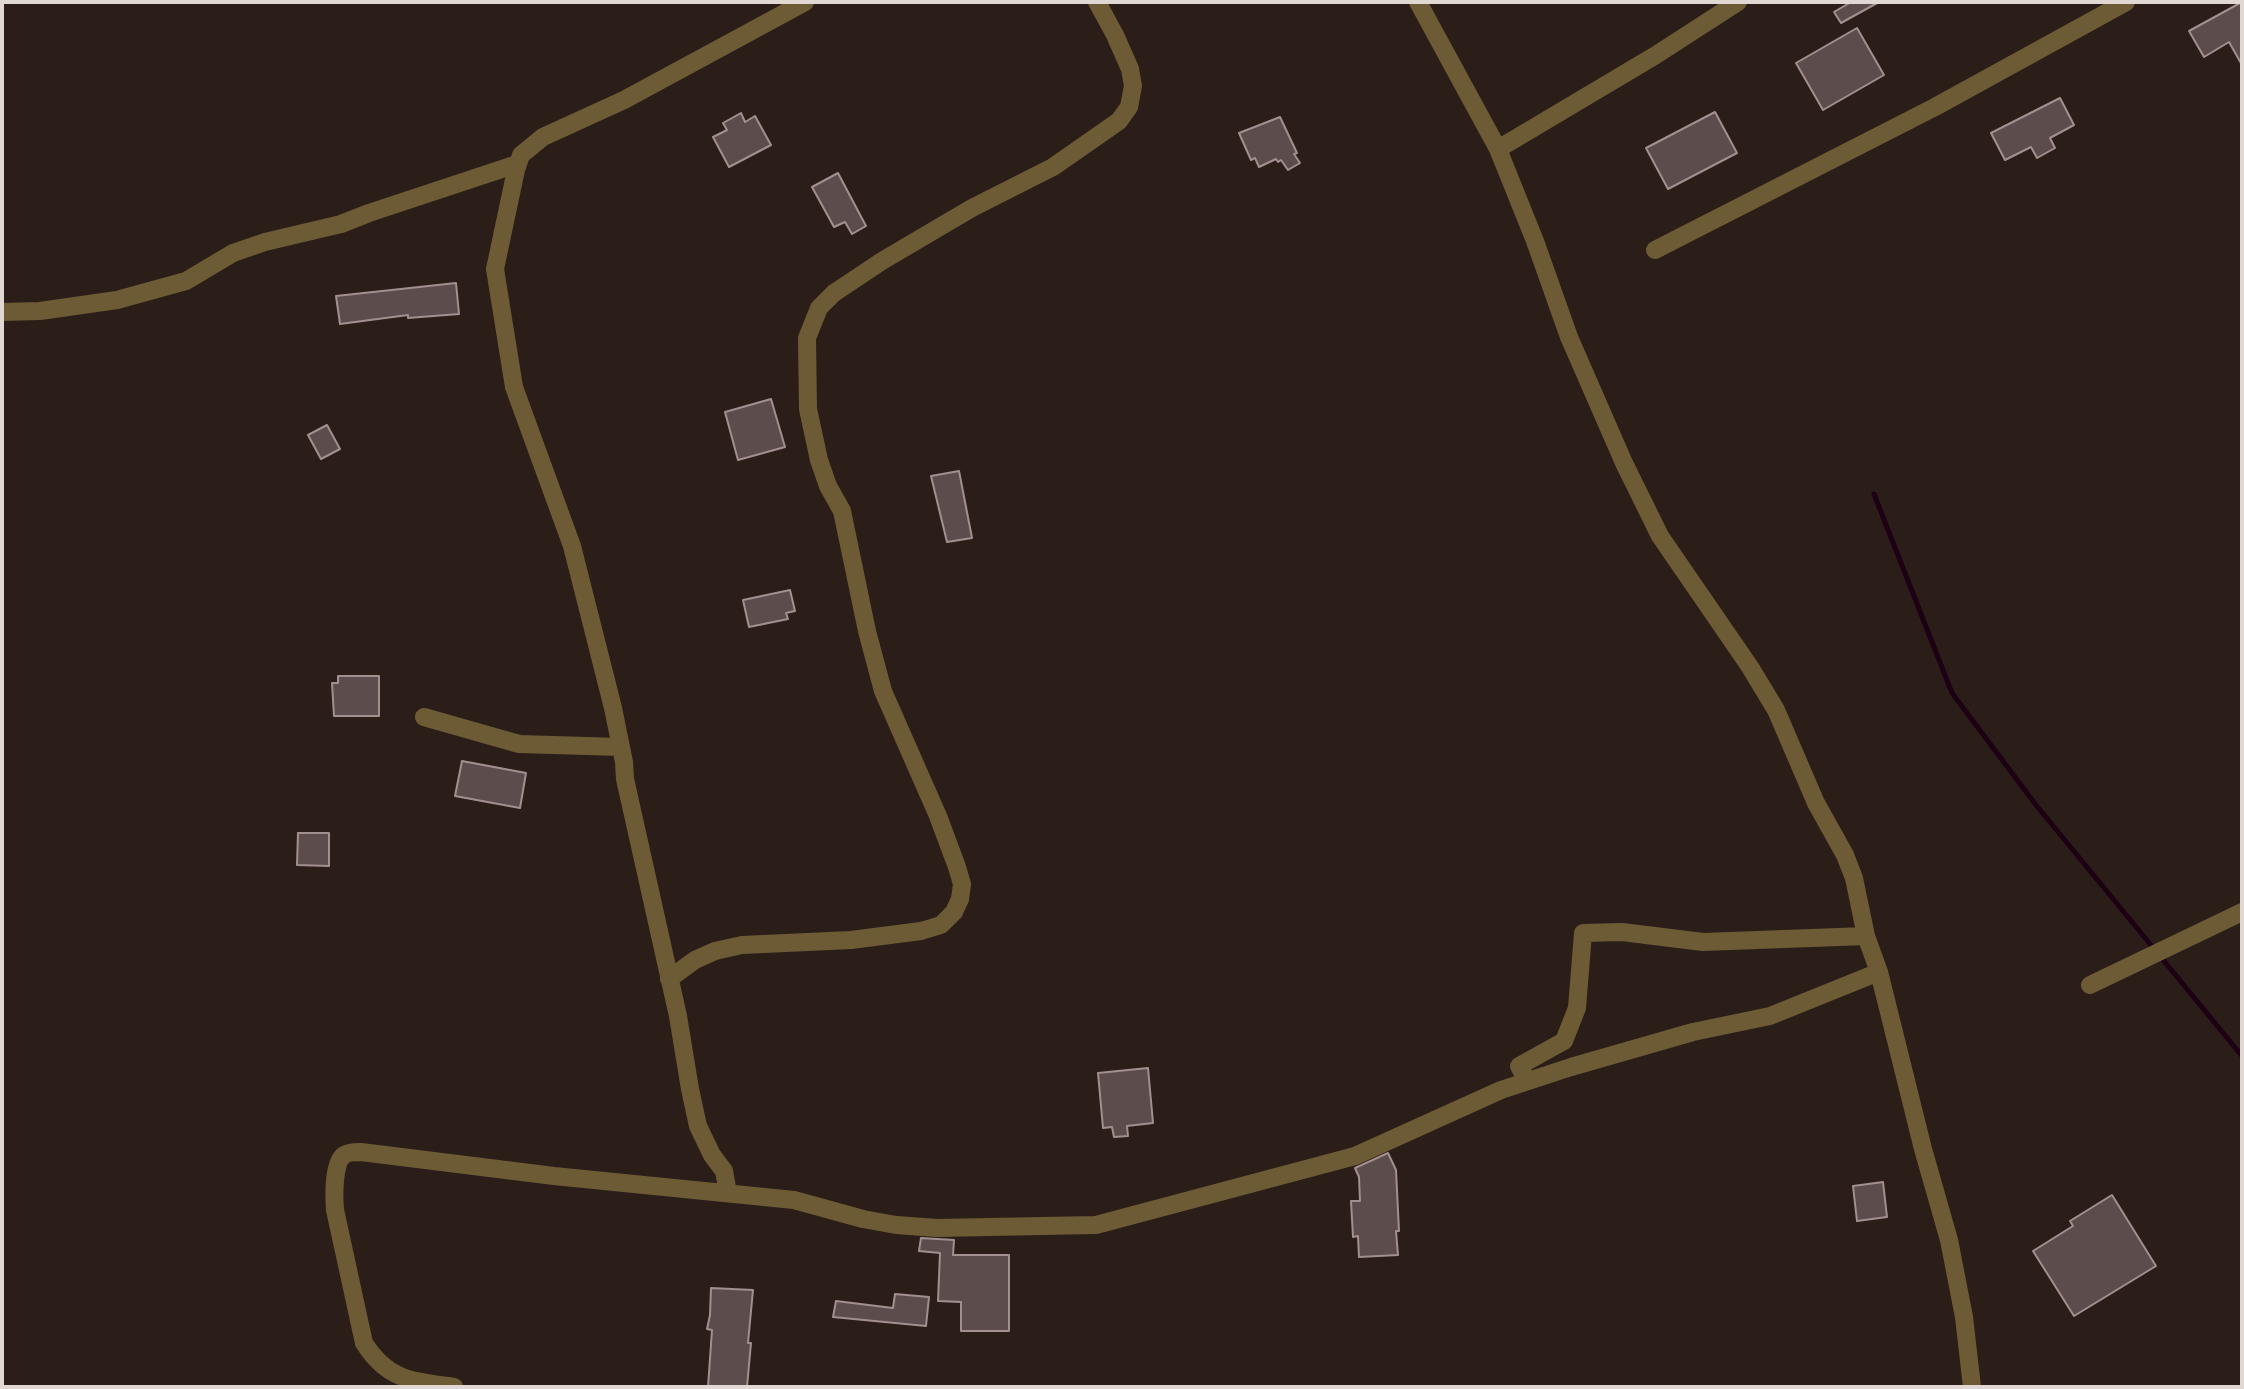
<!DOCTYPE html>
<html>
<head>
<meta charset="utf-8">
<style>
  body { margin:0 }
  #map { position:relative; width:2244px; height:1389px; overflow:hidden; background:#2b1e18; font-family:Montserrat,sans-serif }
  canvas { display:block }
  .frame { position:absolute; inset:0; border:4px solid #e1d8d4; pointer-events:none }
</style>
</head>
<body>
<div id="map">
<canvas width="2244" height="1389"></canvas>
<div class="frame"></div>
</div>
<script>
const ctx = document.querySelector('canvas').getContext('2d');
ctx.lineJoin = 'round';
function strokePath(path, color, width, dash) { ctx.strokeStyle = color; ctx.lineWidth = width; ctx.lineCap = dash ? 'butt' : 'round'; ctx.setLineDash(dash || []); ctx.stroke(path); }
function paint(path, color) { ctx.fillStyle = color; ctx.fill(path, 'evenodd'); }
strokePath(new Path2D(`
  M1874,494L1952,693L2036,805L2242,1056`), '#1d0014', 5);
const building = new Path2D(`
  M1851,2H1879L1841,23L1834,12Z
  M2242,2V65L2229,42L2204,57L2189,31Z
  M1857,28L1884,75L1823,110L1796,63Z
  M2060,98L2074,125L2050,138L2055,148L2037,158L2031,147L2005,160L1991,133Z
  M1715,112L1737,153L1668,189L1646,148Z
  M741,113L745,122L755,116L771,145L729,167L713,137L727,130L723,123Z
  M1280,117L1297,153L1294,154L1300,163L1288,170L1281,160L1278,162L1276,159L1259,167L1255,158L1251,160L1239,133Z
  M838,173L866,226L852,234L845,222L834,227L812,187Z
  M456,283L459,314L408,318V315L340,324L336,296Z
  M771,399L785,447L738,460L725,412Z
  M327,425L340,449L321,459L308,435Z
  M959,471L972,538L947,542L931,476Z
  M790,590L795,611L786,613L788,619L749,627L743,600Z
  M338,676H379V716H334L332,683H338Z
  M462,761L526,773L520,808L455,796Z
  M298,833H329V866L297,865Z
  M1148,1068L1153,1123L1127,1126L1128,1136L1114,1137L1112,1127L1103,1128L1098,1073Z
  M1388,1153L1396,1170L1399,1231H1396L1398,1255L1359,1257L1358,1236L1353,1237L1351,1201H1360L1359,1177L1355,1168Z
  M1883,1182L1887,1217L1857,1221L1853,1186Z
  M2112,1195L2156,1266L2074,1316L2033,1251L2073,1226L2070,1221Z
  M921,1238L954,1240L953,1255H1009V1331H961V1302L938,1301L940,1253L919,1251Z
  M711,1288L753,1290L748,1343H751L747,1387H708L712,1330L707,1329L710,1315Z
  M895,1294L929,1297L926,1326L833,1317L836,1301L893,1308Z`);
paint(building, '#5d4c4c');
strokePath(building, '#a28f8f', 2);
strokePath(new Path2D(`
  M1418,2L1498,149L1535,241L1569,337L1624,463L1660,536L1750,667L1776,710L1816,803L1845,855L1854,878L1866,936L1879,972L1923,1149L1949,1240L1964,1317L1972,1387
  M1498,149L1656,55L1738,2
  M1655,250L1935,107L2126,2
  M2,312L40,311L117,300L186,281L233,253L265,242L341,224L369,213L517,164
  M424,717L519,744L620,747
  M669,979L695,960L715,951L742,945L851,940L921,931L941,925L954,912L960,899L962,884L957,867L938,816L883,691L867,631L842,511L828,486L819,460L808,409L807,338L819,308L834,293L882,261L972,208L1053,167L1119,121L1129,107L1133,86L1130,69L1115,35L1097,2
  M2090,985L2242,912
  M1527,1081L1519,1066L1564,1041L1577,1008L1583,933L1622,932L1703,942L1866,936
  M728,1193L724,1171L712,1155L698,1126L690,1089L678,1016L625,779L624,762L613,708L572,546L514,387L495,269L516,170L521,155L543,137L624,100L805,2
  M454,1387C413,1381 388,1381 364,1343L335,1210C334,1197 333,1163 344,1155C348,1152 356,1152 361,1152L554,1176L794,1200L863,1219L896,1225L937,1228L1096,1225L1355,1156L1501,1090L1571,1067L1693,1032L1770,1016L1879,972`), '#6d5b36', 18);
</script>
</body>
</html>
